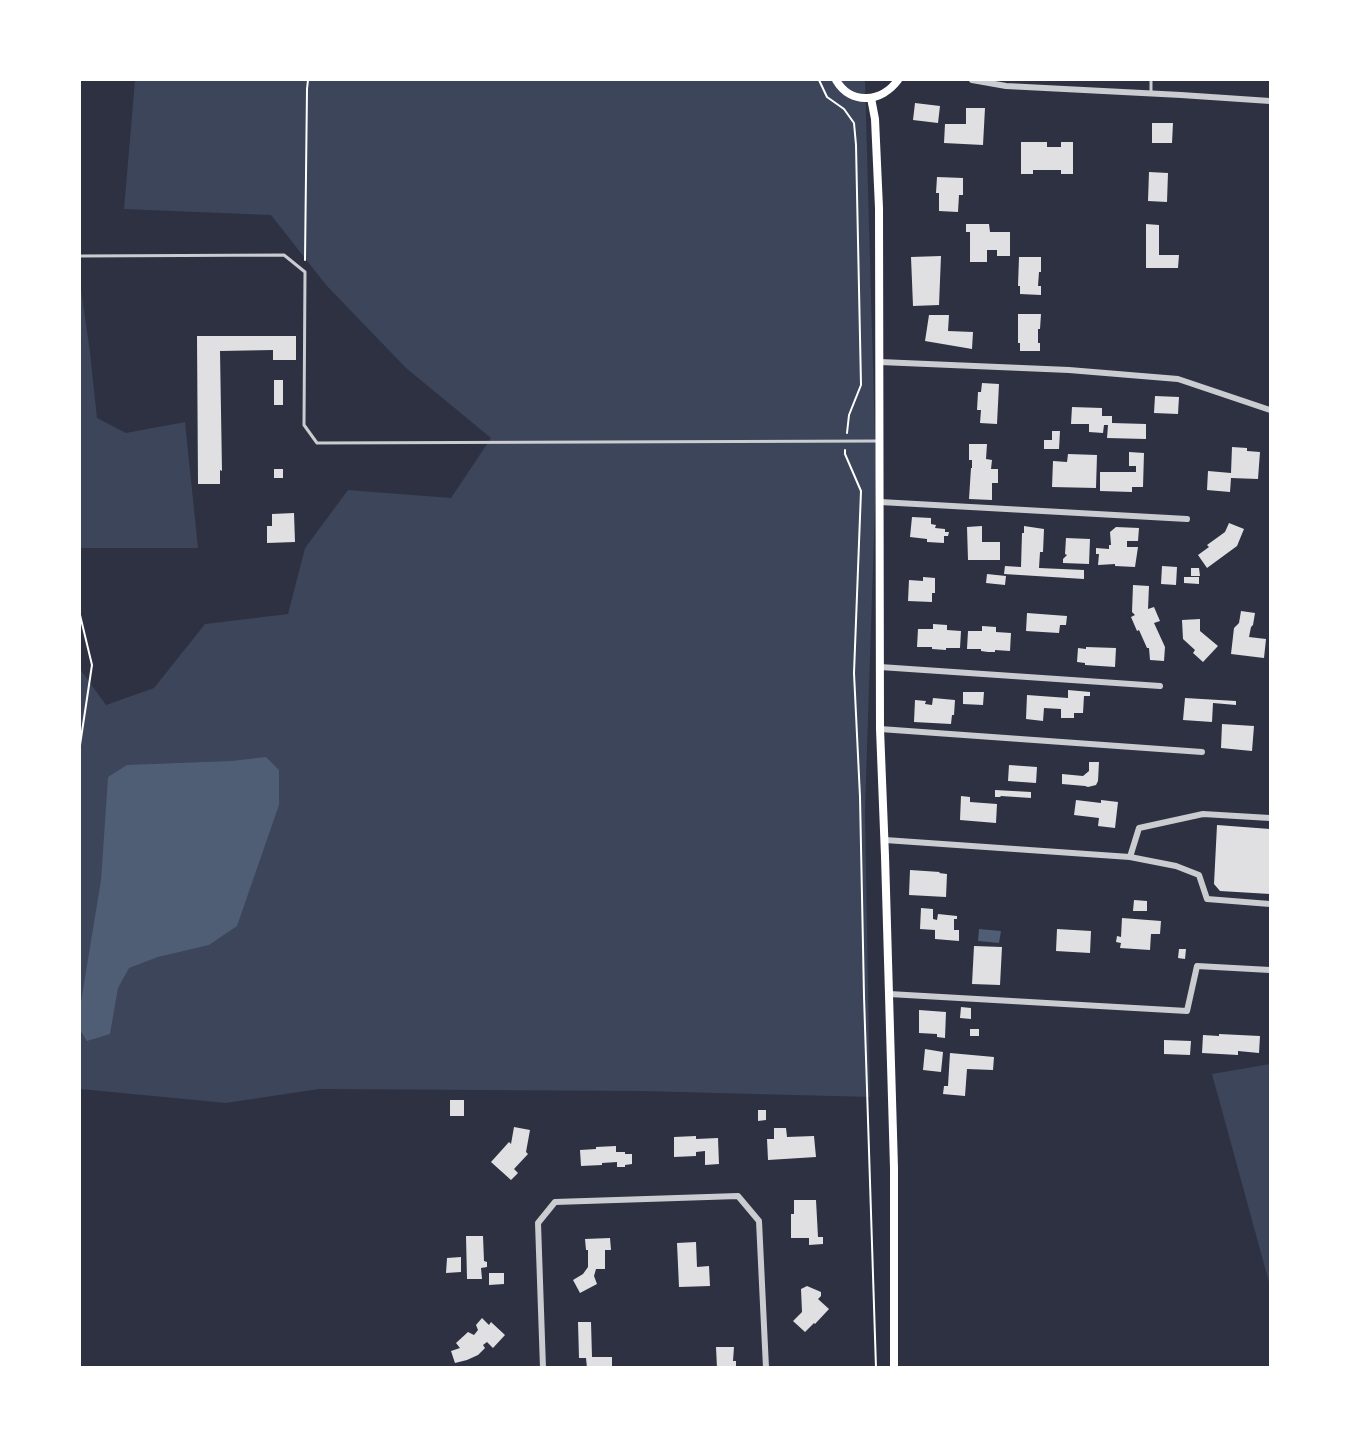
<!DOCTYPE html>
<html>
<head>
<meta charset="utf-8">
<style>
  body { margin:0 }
  #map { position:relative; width:1350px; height:1447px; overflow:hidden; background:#2d3142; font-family:"Noto Sans",sans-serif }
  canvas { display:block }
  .frame { position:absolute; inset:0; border:81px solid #fff; pointer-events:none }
</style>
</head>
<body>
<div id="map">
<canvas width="1350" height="1447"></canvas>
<div class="frame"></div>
</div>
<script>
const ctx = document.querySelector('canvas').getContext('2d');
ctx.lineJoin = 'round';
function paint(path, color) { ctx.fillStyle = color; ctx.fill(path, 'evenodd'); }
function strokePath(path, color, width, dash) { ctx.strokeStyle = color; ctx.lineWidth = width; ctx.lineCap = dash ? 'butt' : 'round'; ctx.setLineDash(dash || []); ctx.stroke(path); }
paint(new Path2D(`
  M135,80H865L876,475L865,811L870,1097L640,1091L319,1089L226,1103L80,1089V669L106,705L154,688L205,624L288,614L305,548L348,490L451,498L491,438L406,368L326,285L271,215L124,209Z
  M80,283L90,352L97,418L126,433L185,422L198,548H80Z
  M1270,1064V1286L1212,1074Z`), '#3c4559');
paint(new Path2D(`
  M266,757L279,770V805L237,926L209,945L158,957L129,968L118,988L110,1034L87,1041L80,1030V1008L101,880L108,777L127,765L231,761Z
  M979,929L1001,931L999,943L978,941Z`), '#4f5d75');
paint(new Path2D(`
  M915,103L940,106L938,123L913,120Z
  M966,108H985L983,145L944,143L945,124H966Z
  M1152,123H1173L1172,143H1152Z
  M1021,142H1047V147H1061V142H1073V174H1061V170H1033V174H1021Z
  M1149,172L1168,173L1167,202L1148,201Z
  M937,177L963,178V195H959L958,212L939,211V193H936Z
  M966,224H989L990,232H1010V256H997V250H987V262H970V232H966Z
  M1146,224L1159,225V255H1179L1178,268H1146Z
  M941,256L939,305L913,306L911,257Z
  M1019,257H1041V272H1039L1038,286H1041V295L1020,294V286H1018Z
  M1018,314H1041L1040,329H1038V343H1040V351H1020V343H1018Z
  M929,315H949L948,331L973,332L972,349L925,341Z
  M197,336H296V360H273V350L220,351L222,471L220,470V484H198Z
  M274,380H283V405H274Z
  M982,383L999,384L997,424L980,423L981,410H977L978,392H981Z
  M1155,396L1179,397L1178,414L1154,413Z
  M1072,407L1102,408V416H1112V423L1146,424V439L1107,438L1108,425H1104L1103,433L1089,432V424H1071Z
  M1052,431H1060L1059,449H1044V440H1052Z
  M969,444H987L986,459L992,460L991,469H998V483H992V500L969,499L971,468H972V460H969Z
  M1232,447L1247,448V451L1260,452L1258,479L1231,478L1230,492L1207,490L1208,471L1231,473Z
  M1129,452L1144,453L1143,487H1132V492L1100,491V472H1136V466H1129Z
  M1068,454L1097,455L1096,488L1052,487L1053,461L1067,462Z
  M274,469H283V478H274Z
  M294,513L295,542L267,543V526H272V514Z
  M912,517L931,518V524L936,525L935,528L945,529V532H949L948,536H944V543L927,542V539L910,537Z
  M1229,523L1244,529L1237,546L1207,568L1198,555L1209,547L1207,545L1225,532Z
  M982,526V542H1000V560H968L967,527Z
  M1024,526L1044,529L1043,552H1040L1039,568L1084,570V579L1004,574L1005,566L1021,567L1022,533H1024Z
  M1116,527L1139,528L1138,541H1127V547H1138L1135,567L1115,566V564L1098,565L1099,554H1096V548L1109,549V545H1111L1110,532Z
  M1066,538L1090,539L1089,564L1063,563V559L1067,555L1065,554Z
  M1162,566L1177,567L1176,585L1161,584Z
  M1191,568H1199L1200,576H1191Z
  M987,574L1006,576L1005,585L986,583Z
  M923,577L935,578V593H932V602L908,601L909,580L923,581Z
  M1184,577H1199V584L1184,583Z
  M1133,585L1149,586L1148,609L1154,607L1160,621L1154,623L1165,647L1164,661L1150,660L1149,648H1147L1139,630L1137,631L1131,617L1135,615L1132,612Z
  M1241,611L1255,613L1253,625L1251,627L1249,637L1266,639L1264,658L1231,654L1234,628L1239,623Z
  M1027,613L1067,616L1066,625H1060L1059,633L1026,631Z
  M1200,619V631L1218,646L1203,662L1193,653L1195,650L1183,639L1182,620Z
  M933,624L947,625V630L961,631L960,648H946V650L932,649V647H917L918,629H933Z
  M982,626L996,627V632L1011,633L1010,651L995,650V652H988L981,651V649H967L968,631H982Z
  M1086,647L1116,648L1115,667L1085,665V663L1077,662L1078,648L1086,649Z
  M1068,690L1090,692V696H1084L1083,713H1074V718H1061V709L1044,708L1043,721L1026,719L1027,695L1068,698Z
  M963,692H984L983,705L963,704Z
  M933,698L955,700L954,715H952L951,724L914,722L915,700L926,701L925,704L932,705Z
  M1185,698L1236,701V705L1213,703L1212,722L1183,720Z
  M1222,724L1254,726L1252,751L1221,748Z
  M1089,762H1099L1098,781L1096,785L1088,787L1085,786L1062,784V774L1083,776L1089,771Z
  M1009,765L1037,767L1036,783L1008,781Z
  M995,790L1031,792V798L1001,796L1000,797H995Z
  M961,796L970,797V802L997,804L996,823L960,820Z
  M1076,800L1101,803V800L1118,802L1115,828L1098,826L1099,818L1074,815Z
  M1217,825L1270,829V894L1220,891L1214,884Z
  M910,870L940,872L939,873L947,874L946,897L909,895Z
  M1134,900L1147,901V911H1133Z
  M921,908L933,909V919L937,920L938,914L957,916V919H954V930H959V941L935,939V930L920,929Z
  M1122,918L1161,921L1160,934H1151L1150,950L1120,948L1121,943L1116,942L1117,936L1121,937Z
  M1057,929L1091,931L1090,953L1056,951Z
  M974,946L1002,947L1000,985L972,984Z
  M1179,949H1186L1185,959L1178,958Z
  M961,1007L971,1008V1019L960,1018Z
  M919,1010L946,1012L945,1038L937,1037V1034L919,1033Z
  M970,1029H979V1036H970Z
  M1219,1034L1260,1036L1259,1053L1238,1051V1055L1202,1053L1203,1035L1219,1036Z
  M1164,1040L1191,1041L1190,1055L1164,1054Z
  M925,1049L943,1052L941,1072L923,1070Z
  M950,1053L994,1057L993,1070L967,1069L965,1096L943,1094L944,1086H948Z
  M450,1100H464V1116H450Z
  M758,1110H766V1120L758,1121Z
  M514,1127L530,1130L526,1152L528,1154L514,1169L518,1173L511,1180L491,1162L509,1142L511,1144Z
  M774,1128H786L787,1137L814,1136L816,1157L768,1160L767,1139H774Z
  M696,1136V1139L718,1138L719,1164L705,1165V1151L696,1152V1156L674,1157V1137Z
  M616,1146V1152H625V1154H632V1164L625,1165V1167H617V1162L602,1163V1165L581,1166L580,1150L596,1149V1147Z
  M794,1200H816L818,1237H823V1244L809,1245V1238H791V1214H794Z
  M466,1236H483L484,1261L487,1262V1267L481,1268L482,1279H467Z
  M610,1238L611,1250H605V1269H596L594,1276L597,1284L580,1293L573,1280L583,1274L588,1267V1250H586L585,1239Z
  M696,1242L697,1267L709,1266L710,1286L679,1287L677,1243Z
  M461,1257V1272L446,1273L447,1258Z
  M489,1273H504V1284L489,1285Z
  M807,1286L821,1292V1296L818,1299L829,1309L815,1324L814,1323L805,1332L793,1321L802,1312L801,1289Z
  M482,1318L489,1325L491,1322L505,1335L493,1348L487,1342L483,1345L485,1348L478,1355L467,1360L455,1363L451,1351L460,1348L456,1343L468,1332L474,1335L478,1330L476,1325Z
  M578,1322H591L592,1357H612V1368H587L586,1358H579Z
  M716,1347H734L733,1361H736V1368H717Z`), '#e0e0e3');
strokePath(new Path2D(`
  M819,80L827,97L844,109L854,123L856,145L861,385L849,415L847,433
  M305,260L307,89L308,80
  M845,450V454L861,491L854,673L860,797L864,996L876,1368
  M80,615L92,665L80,745`), '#fff', 2);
strokePath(new Path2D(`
  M1151,80V93
  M80,256L284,255L305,272L304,425L317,443L878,441`), '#caccd0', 3);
strokePath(new Path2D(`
  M972,80L1006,86L1181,95L1270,101
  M880,362L1069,370L1178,379L1270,410
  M880,502L1187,519
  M880,667L1160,686
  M880,729L1202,752
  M885,840L1130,857L1176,866L1199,875L1207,899L1270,904
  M1130,857L1139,828L1203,814L1270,818
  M889,994L1187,1011L1197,966L1270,970
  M543,1368L538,1223L555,1202L738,1196L759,1221L766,1368`), '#caccd0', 6);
strokePath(new Path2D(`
  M836,80C851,106 882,102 898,80
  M871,98L875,119L879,208L880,729L885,856L894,1168V1368`), '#fff', 8);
</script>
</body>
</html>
